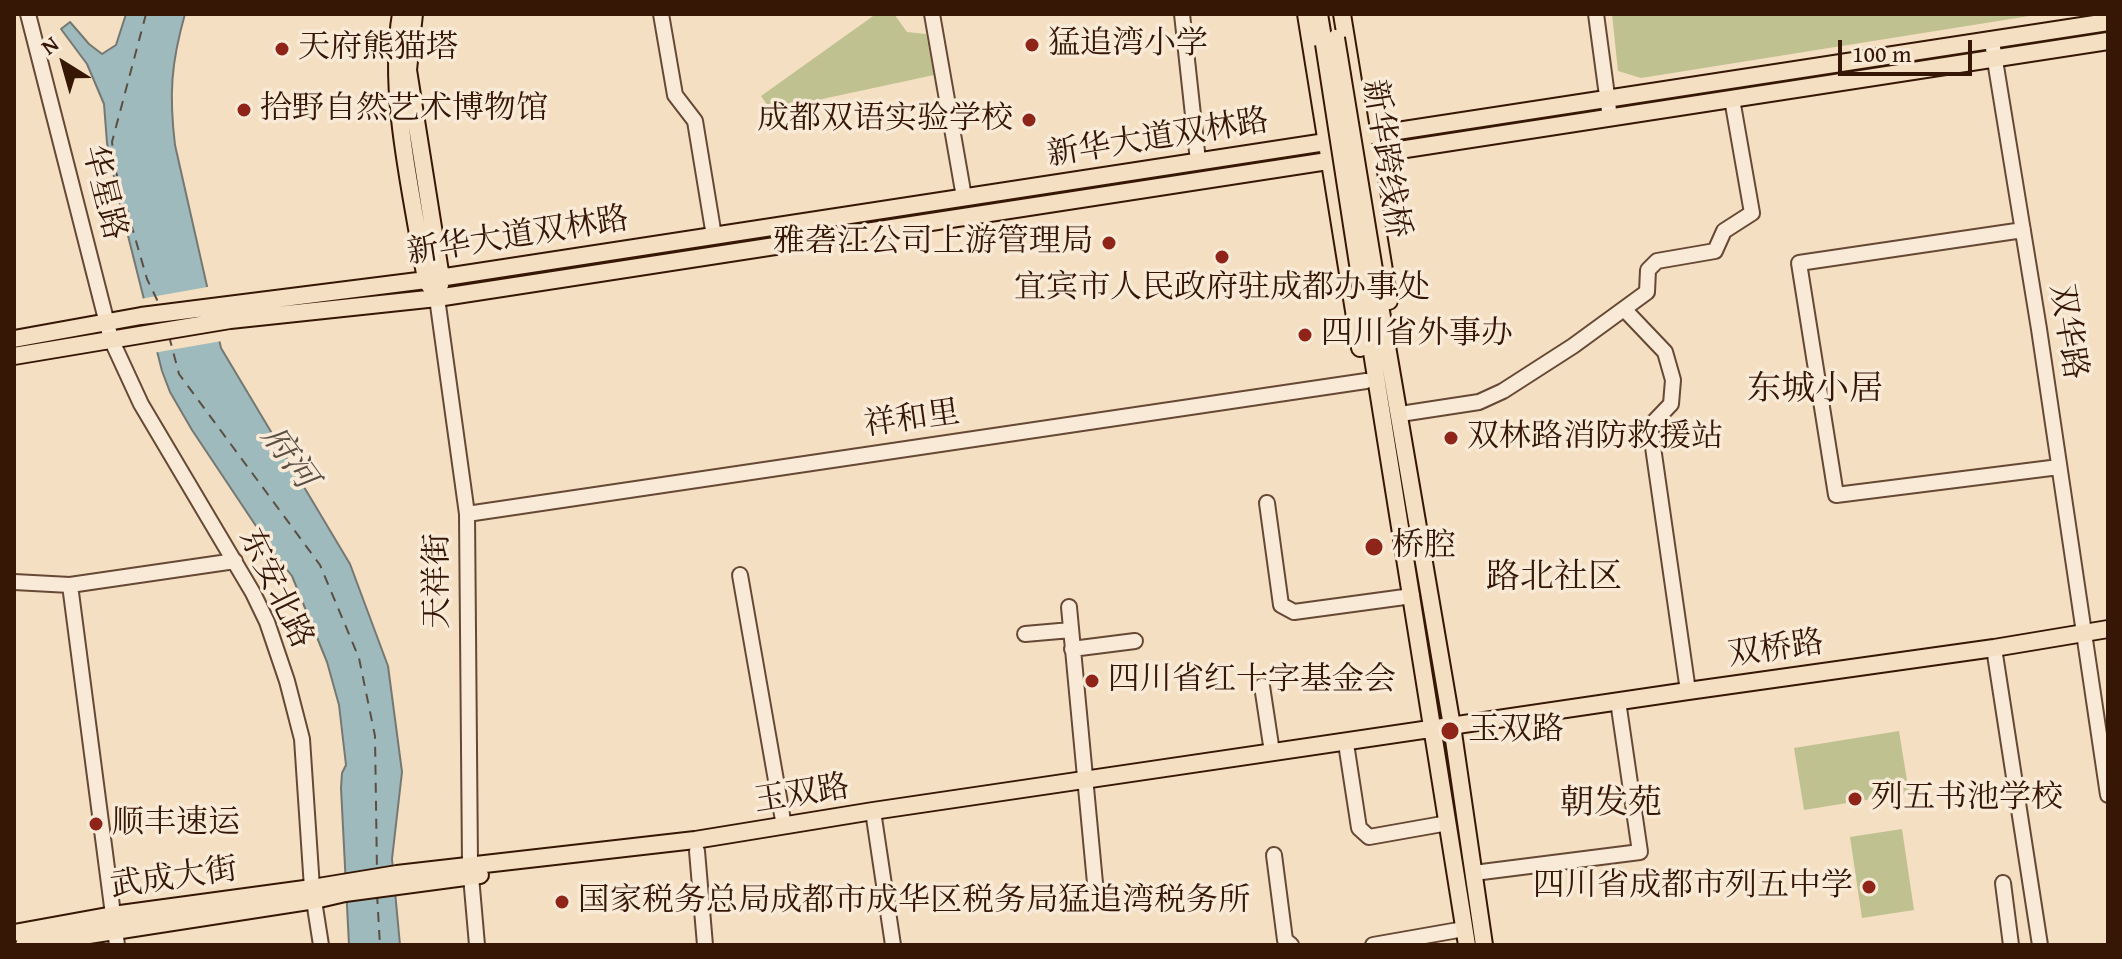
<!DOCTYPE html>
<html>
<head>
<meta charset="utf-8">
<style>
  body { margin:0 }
  #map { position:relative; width:2122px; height:959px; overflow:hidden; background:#f4dfc2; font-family:"Gentium Book Plus",serif }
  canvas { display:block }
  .frame { position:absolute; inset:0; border:16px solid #361604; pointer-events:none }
  .north { position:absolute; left:24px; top:24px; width:80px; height:80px; -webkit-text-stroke:6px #f8ead7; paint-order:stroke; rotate:323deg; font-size:22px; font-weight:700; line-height:32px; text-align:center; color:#361604 }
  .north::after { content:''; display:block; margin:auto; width:28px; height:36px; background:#361604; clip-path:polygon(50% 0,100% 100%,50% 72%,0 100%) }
  .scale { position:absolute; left:1838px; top:40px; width:134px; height:36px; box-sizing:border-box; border:4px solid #361604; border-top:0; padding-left:10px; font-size:24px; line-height:28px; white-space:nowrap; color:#361604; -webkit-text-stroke:6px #f8ead7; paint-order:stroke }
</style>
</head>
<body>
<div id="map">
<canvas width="2122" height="959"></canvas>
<div class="frame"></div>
<div class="north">N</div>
<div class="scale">100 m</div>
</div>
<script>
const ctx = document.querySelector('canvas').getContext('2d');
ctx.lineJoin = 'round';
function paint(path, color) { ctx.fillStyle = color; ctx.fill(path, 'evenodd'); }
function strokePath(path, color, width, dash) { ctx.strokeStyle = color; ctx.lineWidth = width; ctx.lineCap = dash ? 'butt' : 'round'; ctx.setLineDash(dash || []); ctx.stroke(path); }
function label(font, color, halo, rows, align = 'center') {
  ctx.font = font + ' "Gentium Book Plus","Noto Serif SC",serif'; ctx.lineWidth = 7; ctx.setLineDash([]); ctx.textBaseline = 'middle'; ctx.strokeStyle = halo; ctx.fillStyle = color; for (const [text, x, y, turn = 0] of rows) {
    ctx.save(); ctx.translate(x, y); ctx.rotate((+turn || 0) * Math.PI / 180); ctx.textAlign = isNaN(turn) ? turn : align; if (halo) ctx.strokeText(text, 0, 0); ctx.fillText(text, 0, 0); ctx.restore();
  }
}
paint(new Path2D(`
  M876,14H894L907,32L926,34L934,75L771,110L761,96Z
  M1612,14H2042L1641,78L1618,71Z
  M1899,731L1909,793L1804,810L1794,748Z
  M1902,829L1914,910L1862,918L1850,837Z`), '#bfc190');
const water = new Path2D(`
  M126,14H185C171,63 169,95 175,145L221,348L350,564L388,666L402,772L392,859L400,945H349L341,788L342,773L346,765L339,705L327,662L292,576L276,556L192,430L170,392L162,371L118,196L107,143L104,104L87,64L61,29L70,22L89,44L102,54L116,45Z`);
paint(water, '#9fbabc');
strokePath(water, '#757872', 2);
paint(new Path2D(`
  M213,286L222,341L153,353L140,299Z`), '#f4dfc2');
strokePath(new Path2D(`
  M146,14L112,142L116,172L147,279L160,306
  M169,336L179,374L320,565L359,658L375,736L377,872
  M377,894L380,945`), '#5b4f44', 2, [10, 8]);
const minor = new Path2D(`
  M28,14L111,339L141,404L253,593L267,622L287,681L302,739L312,888L321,945
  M661,14L675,95L695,121L714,236
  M932,14L964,197
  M1182,14L1198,161
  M1596,14L1610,118
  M1993,48L2039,329L2108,795
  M2023,230L1799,263L1836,495L2059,467
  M437,298L467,514L470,865L477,945
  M1624,309L1665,352L1673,380L1671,404L1650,426L1688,691
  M1407,413L1479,402L1503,391L1573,346L1647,292L1648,270L1657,261L1715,251L1724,231L1752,213L1732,99
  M1267,503L1281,605L1294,612L1412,596
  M467,514L1366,381
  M740,575L784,826
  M14,582L70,585L235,561
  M70,585L117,945
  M1069,607L1095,883
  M1025,634L1071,630
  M1994,648L2040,945
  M1072,649L1135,641
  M1262,686L1272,752
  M1347,750L1359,828L1369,837L1448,823
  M873,811L893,945
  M697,851L705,945
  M1274,855L1285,940L1291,945
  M1474,873L1640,852L1618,701
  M2003,883L2011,945
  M1373,945L1464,929`);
const major = new Path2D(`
  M401,14C387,95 413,198 426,280L430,286
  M414,14L408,70L441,278L440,285
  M1306,14L1360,348
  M1319,14L1324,44
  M1342,14L1389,301
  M1377,288L1452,726L1484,945
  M1362,290L1467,945
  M14,339L141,316L426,280L2108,22
  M14,356L230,320L437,298L2108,41
  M14,933L113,915L312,888L397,874L695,840L873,811L1688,691L1994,648L2108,629
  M24,945L315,900L345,893L480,875`);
strokePath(minor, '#664834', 18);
strokePath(major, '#361604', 20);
strokePath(minor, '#f8ead7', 14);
strokePath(major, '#f4dfc2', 16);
const majorBridge = new Path2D(`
  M1336,38L1377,288
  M1324,44L1362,290`);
strokePath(majorBridge, '#361604', 20, []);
strokePath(majorBridge, '#f4dfc2', 16);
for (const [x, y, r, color] of [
  [1032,45,8,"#8f2418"],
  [282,49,8,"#8f2418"],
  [244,110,8,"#8f2418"],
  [1029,120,8,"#8f2418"],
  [1109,243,8,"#8f2418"],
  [1222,257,8,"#8f2418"],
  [1305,335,8,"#8f2418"],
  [1451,438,8,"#8f2418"],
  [1374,547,10,"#8f2418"],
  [1092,681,8,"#8f2418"],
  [1450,731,10,"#8f2418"],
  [1855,799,8,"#8f2418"],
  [96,824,8,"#8f2418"],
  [1869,887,8,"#8f2418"],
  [562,902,8,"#8f2418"]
]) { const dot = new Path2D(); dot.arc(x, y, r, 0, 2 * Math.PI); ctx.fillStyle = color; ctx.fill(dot); strokePath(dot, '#f8ead7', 3); }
label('32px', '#361604', '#f8ead7', [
  ["猛追湾小学",1048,45],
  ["天府熊猫塔",298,49],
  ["拾野自然艺术博物馆",260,110],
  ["成都双语实验学校",1013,120,"right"],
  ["雅砻江公司上游管理局",1093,243,"right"],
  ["宜宾市人民政府驻成都办事处",1222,289,"center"],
  ["四川省外事办",1321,335],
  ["双林路消防救援站",1467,438],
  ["桥腔",1392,547],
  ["四川省红十字基金会",1108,681],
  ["玉双路",1468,731],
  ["列五书池学校",1871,799],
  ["顺丰速运",112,824],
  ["四川省成都市列五中学",1853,887,"right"],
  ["国家税务总局成都市成华区税务局猛追湾税务所",578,902]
], 'left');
label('32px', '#361604', '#f8ead7', [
  ["新华大道双林路",1158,139,-9],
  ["新华跨线桥",1385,159,81],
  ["华星路",103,193,76],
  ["新华大道双林路",518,237,-9],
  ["双华路",2067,332,81],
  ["祥和里",912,420,-8],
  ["天祥街",439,581,-90],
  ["东安北路",275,589,64],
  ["双桥路",1776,650,-8],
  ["玉双路",802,795,-9],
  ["武成大街",174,879,-8]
]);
label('34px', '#361604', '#f8ead7', [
  ["东城小居",1815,390],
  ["路北社区",1554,578],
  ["朝发苑",1611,804]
]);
label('italic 34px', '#5b4f44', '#f8ead7', [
  ["府河",288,458,54]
]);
</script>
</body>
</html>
